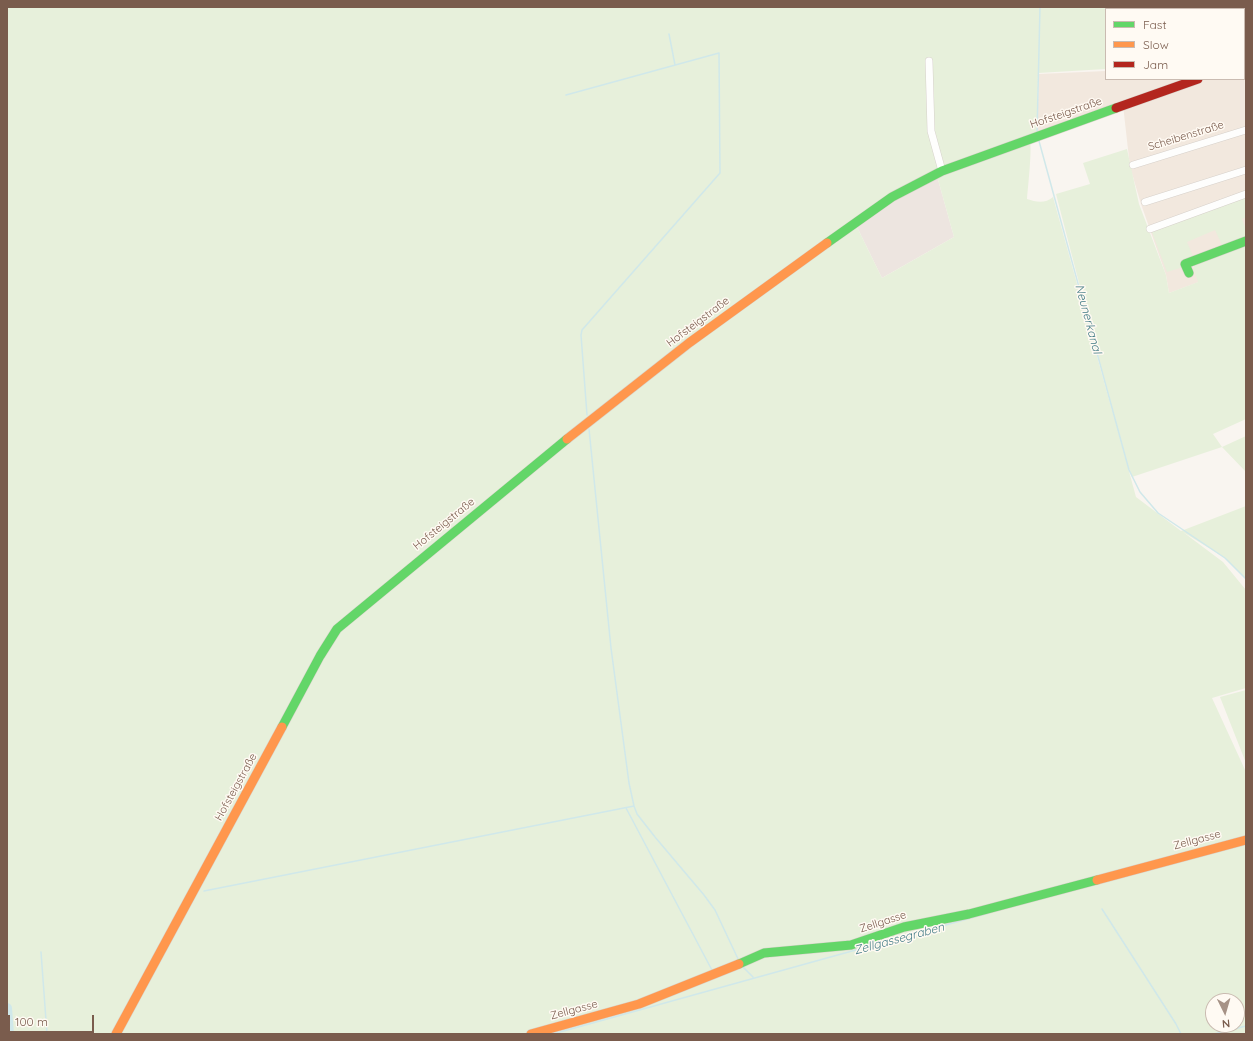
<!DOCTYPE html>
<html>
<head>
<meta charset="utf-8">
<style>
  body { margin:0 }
  #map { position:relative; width:1253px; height:1041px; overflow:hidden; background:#f9f5f0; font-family:Quicksand,sans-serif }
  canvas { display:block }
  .frame { position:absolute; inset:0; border:8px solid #7a5c4d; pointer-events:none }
  .legend { position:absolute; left:1105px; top:8px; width:140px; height:72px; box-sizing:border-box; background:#fffaf3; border:1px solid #cabbb1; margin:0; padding:5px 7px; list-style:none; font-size:12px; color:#7a5c4d }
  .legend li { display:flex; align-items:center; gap:8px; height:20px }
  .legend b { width:20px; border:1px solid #cabbb1 }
  .north { position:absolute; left:1205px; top:993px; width:40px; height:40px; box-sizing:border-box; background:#fffaf3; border:1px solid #cabbb1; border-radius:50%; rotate:175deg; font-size:11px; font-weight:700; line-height:16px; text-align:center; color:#7a5c4d }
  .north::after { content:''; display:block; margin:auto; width:14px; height:18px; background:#a69286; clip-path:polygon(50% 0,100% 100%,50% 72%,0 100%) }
  .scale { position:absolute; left:8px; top:1015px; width:86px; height:18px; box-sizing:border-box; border:2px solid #7a5c4d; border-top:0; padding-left:5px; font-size:12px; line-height:14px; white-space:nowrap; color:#7a5c4d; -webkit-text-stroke:3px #fffaf3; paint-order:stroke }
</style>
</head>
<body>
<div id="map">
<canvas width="1253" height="1041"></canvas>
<div class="frame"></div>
<ul class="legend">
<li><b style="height:5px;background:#63d668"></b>Fast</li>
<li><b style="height:5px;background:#ff974d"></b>Slow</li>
<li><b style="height:5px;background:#b3261e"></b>Jam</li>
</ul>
<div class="north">N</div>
<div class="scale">100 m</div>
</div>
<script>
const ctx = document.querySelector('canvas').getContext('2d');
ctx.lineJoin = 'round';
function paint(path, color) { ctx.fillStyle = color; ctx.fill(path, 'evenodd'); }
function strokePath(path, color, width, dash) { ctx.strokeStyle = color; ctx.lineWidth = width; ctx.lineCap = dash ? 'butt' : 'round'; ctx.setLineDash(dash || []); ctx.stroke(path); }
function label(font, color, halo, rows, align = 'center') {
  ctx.font = font + ' Quicksand,sans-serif'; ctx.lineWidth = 3; ctx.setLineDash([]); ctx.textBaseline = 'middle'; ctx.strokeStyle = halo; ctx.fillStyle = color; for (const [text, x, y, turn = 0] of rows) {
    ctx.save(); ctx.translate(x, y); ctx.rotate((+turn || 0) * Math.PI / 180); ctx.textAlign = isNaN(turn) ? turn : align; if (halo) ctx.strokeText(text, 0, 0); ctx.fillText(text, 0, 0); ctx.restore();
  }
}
paint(new Path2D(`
  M1148,7H1246V241L1192,262L1199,282L1169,293L1166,275L1141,204L1130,167L1123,105L1037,133L1039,74L1106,71V79H1244V9H1147Z`), '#f2e8de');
paint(new Path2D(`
  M937,176L954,237L882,278L856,225L877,210Z`), '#ede5e0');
paint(new Path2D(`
  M7,7H1147L1146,9H1106V69L1038,73L1037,133L1030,140C1032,152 1028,186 1027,199C1036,202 1045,204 1053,197L1113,414L1056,194L1090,184L1083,163L1127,149L1139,204L1166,275L1169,293L1198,282L1194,270V264L1246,242V419L1213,434L1222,447L1246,436V472L1222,447L1132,477L1127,464L1136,497L1181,531L1246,506V579L1225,558L1183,532L1223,562L1246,590V688L1212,698L1246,772V1034H7ZM937,176L954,237L882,278L856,225L877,210ZM339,620L319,666L154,970ZM1213,1001H1237V1025H1213Z
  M1246,195V217L1242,219L1246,230V238L1223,247L1215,230L1187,242L1194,258L1183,267L1167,272L1152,232Z
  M1246,690V763L1220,697Z`), '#e7f0db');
strokePath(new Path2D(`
  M669,34L675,65
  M566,95L719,53L720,173L582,330L581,335L587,415
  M1037,133L1040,7
  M1039,141L1129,470L1140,492L1158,513L1225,558L1246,579
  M589,429L611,648L629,783L634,806L637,814L655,837L704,895L715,910L739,961
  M343,619L357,607
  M626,808L713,972
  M204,891L634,806
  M1102,909L1176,1024L1181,1034
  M41,952L47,1034
  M743,967L753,977
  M553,1034L989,913
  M1214,1034L1246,1026`), '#d0e8ea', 1.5);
strokePath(new Path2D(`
  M7,1008L9,1034`), '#d0e8ea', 10);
const street = new Path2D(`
  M1244,18L1246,23
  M929,61L931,131L942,171
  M1244,62L1246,61
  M1133,165L1246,130
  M1145,202L1246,170
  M1150,229L1246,194`);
const fast = new Path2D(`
  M827,243L892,197L942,171L1116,108
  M1189,273L1185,264L1246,241
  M282,727L320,656L337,629L567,439
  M739,964L764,953L851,945L904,927L969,914L1097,880`);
const slow = new Path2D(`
  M567,439L689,343L827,243
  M1097,880L1246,840
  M116,1034L282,727
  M531,1034L639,1004L739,964`);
const jam = new Path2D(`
  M1116,108L1198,79`);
strokePath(street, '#d7d1cb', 8);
strokePath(fast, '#d9d2cb', 10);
strokePath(slow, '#d9d2cb', 10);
strokePath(jam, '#d9d2cb', 10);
strokePath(street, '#fefefd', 7);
strokePath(fast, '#63d668', 9);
strokePath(slow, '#ff974d', 9);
strokePath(jam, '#b3261e', 9);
label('11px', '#7a5c4d', '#fffaf3', [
  ["Hofsteigstraße",1066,113,-19],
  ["Scheibenstraße",1186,136,-17],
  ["Hofsteigstraße",698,322,-37],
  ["Hofsteigstraße",444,524,-39],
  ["Hofsteigstraße",236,787,-61],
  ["Zellgasse",1197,840,-15],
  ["Zellgasse",883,922,-18],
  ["Zellgasse",574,1010,-15]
]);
label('italic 12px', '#437c86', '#fffaf3', [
  ["Neunerkanal",1088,319,75],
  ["Zellgassegraben",899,939,-15]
]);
</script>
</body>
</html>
